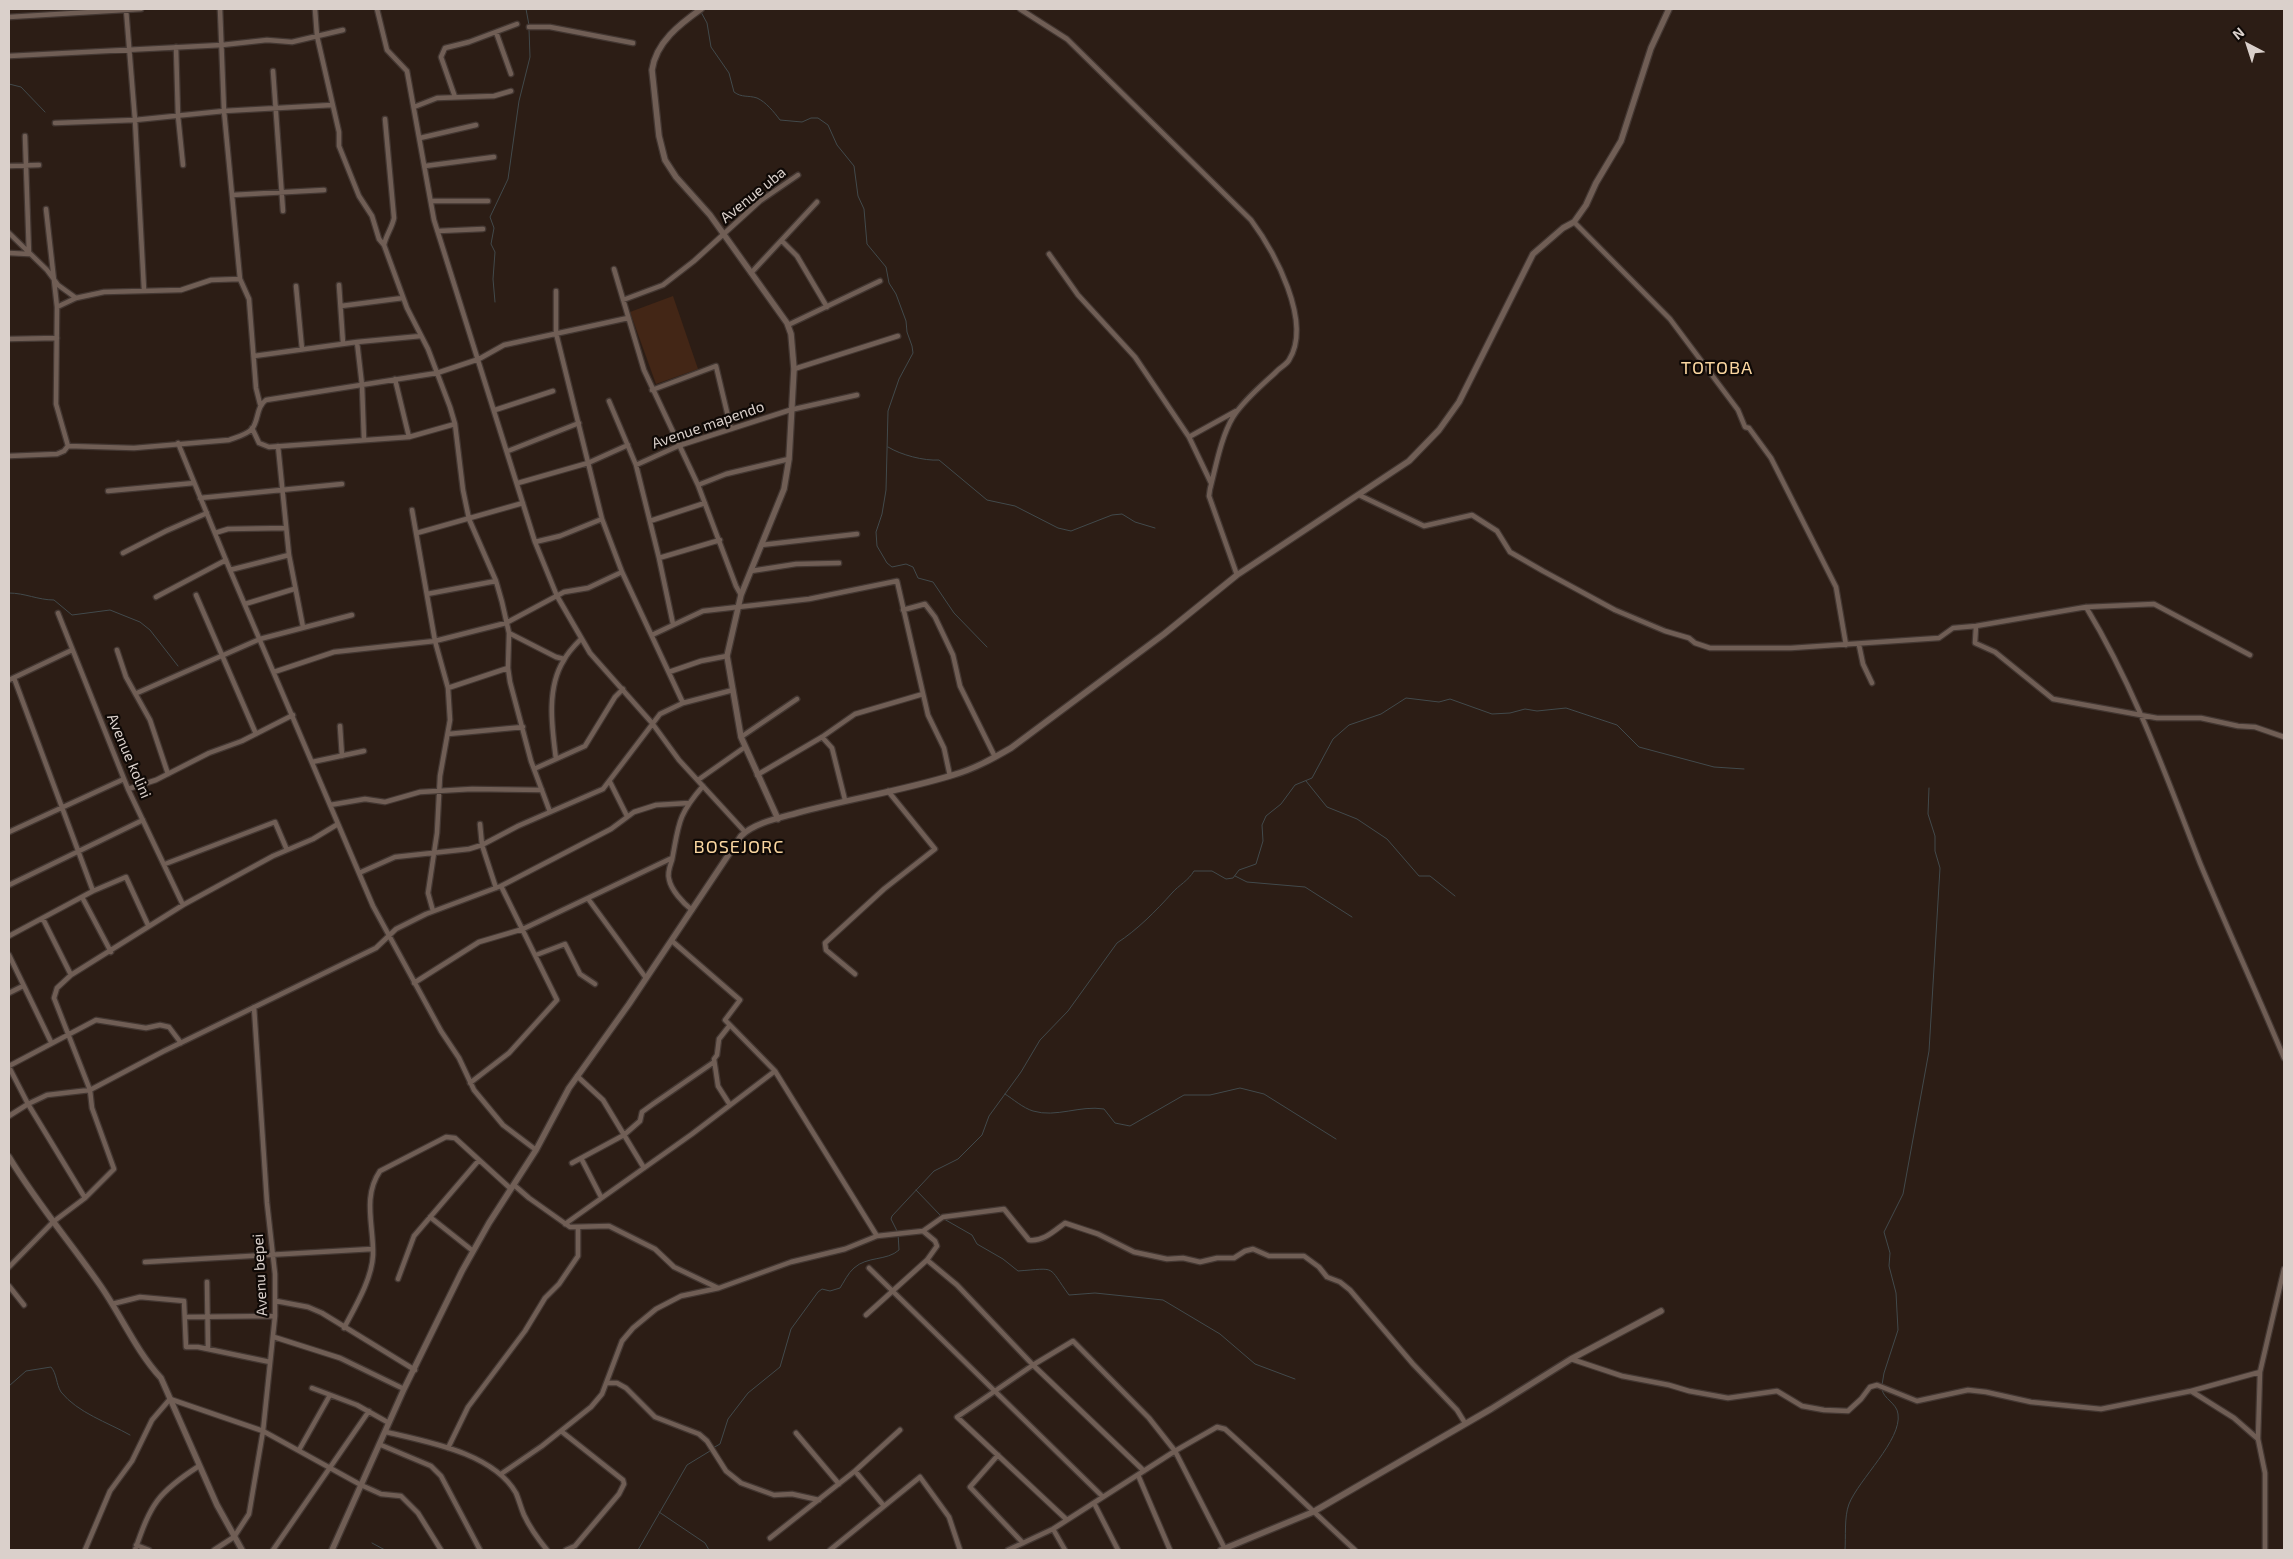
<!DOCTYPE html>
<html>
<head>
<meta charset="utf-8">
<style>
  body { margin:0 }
  #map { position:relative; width:2293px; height:1559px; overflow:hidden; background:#2c1d15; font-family:"Exo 2",sans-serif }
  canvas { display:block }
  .frame { position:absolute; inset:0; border:10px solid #dad0cb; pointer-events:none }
  .north { position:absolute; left:2223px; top:20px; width:50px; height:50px; -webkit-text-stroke:4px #0f0906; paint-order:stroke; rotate:320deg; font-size:14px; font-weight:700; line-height:20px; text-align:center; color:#dad0cb }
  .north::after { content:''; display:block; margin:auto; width:18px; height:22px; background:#dad0cb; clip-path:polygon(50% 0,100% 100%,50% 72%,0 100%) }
</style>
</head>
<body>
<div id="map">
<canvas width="2293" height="1559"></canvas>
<div class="frame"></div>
<div class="north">N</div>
</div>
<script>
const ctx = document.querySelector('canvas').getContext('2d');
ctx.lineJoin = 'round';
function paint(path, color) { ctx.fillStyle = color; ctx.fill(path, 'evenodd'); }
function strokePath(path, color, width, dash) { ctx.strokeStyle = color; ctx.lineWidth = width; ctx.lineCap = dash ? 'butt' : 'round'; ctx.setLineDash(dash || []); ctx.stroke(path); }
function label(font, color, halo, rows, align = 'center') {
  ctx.font = font + ' "Exo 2",sans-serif'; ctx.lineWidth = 4.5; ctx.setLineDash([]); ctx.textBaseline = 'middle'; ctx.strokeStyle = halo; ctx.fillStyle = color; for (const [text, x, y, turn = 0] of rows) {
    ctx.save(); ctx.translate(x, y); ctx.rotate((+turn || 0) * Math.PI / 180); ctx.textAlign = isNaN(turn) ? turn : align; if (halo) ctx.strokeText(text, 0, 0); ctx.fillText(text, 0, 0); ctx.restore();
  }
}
paint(new Path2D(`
  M673,296L698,369L656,384L630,312Z`), '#432616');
strokePath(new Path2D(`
  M526,9L529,25
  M701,12L707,23L711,47L729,73L734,92C742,98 748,95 757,98C766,102 774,112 780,120L802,122L811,118H818L828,125L837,145L854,166L858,196L864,209L867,244L886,267L889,283L896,294L906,321L907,332L912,346L913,353L899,379L888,411L886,490L882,514L876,532L877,546L887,563L892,567L906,564L913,567L918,578L933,582L954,613L987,647
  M9,84L21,87L45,112
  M495,302L493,279L495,252L491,244L494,228L490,217L508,179L519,101L530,57L529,29
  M888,447C901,455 924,461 939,460L987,500L1015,506L1058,528L1071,531L1112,515L1122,514L1135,522L1155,528
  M9,593C25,593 38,600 54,600L72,615L110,610L140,622L150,630L178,666
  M1306,781L1327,807L1357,819L1387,839L1419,876H1430L1455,896
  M1235,876L1247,882L1305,887L1352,917
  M1005,1094C1013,1099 1023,1108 1033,1111C1056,1118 1080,1105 1104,1109L1115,1123L1130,1126L1184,1095H1210L1240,1088L1264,1094L1336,1139
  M916,1190L941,1216
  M944,1219L972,1235L977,1244L1003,1259L1018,1271C1058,1268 1047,1265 1069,1295L1095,1293L1163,1300L1220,1334L1255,1364L1295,1379
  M1882,1385L1884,1373L1898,1330L1896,1293L1889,1266L1890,1253L1884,1232L1903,1194L1929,1051L1940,868L1935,851V836L1928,814L1929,788
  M9,1386L26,1371L51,1367C57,1374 56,1384 61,1392C78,1413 107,1422 130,1435
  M713,1448L720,1444L728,1419L748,1393L780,1367L791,1329L818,1292L822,1289L830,1291L840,1288C844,1282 848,1273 854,1268C867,1256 887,1261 899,1250L898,1233L891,1219L892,1216L934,1171L958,1159L982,1135L989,1116L1021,1072L1040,1040L1068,1011L1117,943C1137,930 1156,911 1172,893C1179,885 1188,881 1194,871H1212L1226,879L1233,878L1239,870L1256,864L1263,841L1262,825L1266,816L1281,804L1295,785L1312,778L1333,739L1349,725L1381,714L1406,698L1439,702L1450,699L1492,714L1510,713L1525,709L1537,711L1566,708L1617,725L1639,747L1714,767L1744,769
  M659,1512L705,1543L709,1550
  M372,1543L385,1550
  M638,1550L687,1465L710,1451
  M1845,1550C1846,1537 1844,1517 1849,1504C1859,1479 1902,1440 1898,1414C1897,1403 1883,1399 1882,1389`), '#424a4c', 1);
const minor = new Path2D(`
  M126,9L135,120L144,290
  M220,9L224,111L240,279L249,299L256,388L260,404
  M315,9L317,36L339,132V146L359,196L372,216L379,239L384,245
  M377,9L387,50L407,71L434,220L535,542L557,596L590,653L652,723L679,760L745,832
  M1020,9L1067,39L1251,220C1274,251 1313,322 1289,360C1286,365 1279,368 1275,373C1261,386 1244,400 1233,417C1221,437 1216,466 1210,489L1209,496L1237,575
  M9,17L141,9
  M529,27H550L633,43
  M496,32L511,74
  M176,47L178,116L183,165
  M9,56L222,45L267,40L292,42L343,30
  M273,71L283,211
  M455,97L441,57L445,48L469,42L517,24
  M414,107L437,98L494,96L511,91
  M385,119L394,218C392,228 386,235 384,245L407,308L428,349L450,407L455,424L463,490L469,519L496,581L502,602L509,633L508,668L510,682L531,761L550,812
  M55,123L135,120L224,111L332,105
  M420,138L476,125
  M9,166L39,165
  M425,166L494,157
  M232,195L324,190
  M431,201H488
  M46,209L57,307L56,404L68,446
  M1574,222L1670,319L1738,410L1745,427L1749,428L1771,458L1836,587L1846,645
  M438,231L483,229
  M9,233L47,270L58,285L76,298
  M782,241L797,256L827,307
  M9,253L29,254L25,136
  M1049,254L1078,295L1135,357L1189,437L1211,483
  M614,269L644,370L698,485L736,586L741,595
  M751,273L817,202
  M339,285L343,343
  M296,286L302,349
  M556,291V333L602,519L622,572L683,703
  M623,300L663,285L694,261L760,201L798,175
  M341,306L403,298
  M57,307L76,298L104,292L181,290L211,280L240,279
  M788,325L880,281
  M9,339L57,338
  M357,342L362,385L364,440
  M254,356L357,342L421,336
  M794,369L898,336
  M395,379L409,437
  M652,390L716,366L731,429
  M609,401L636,465L659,558L673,624
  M495,410L553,391
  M252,428L259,443L269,447L409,437L455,424
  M1189,437L1236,411
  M178,443L230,570L373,906L441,1031L459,1058L474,1090L503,1125L536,1150
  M68,446L134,448L229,440C237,437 246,435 252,429C259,420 256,407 266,400L437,373L479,359L504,345L628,318
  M278,446L289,555L303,627
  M508,451L579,423
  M9,456L57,454L64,451L68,446
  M636,465L678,446L790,410L857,395
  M518,483L588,463L628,445
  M698,485L726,474L789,459
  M108,491L194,483
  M1359,495L1424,526L1472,515L1497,531L1510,552L1543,571L1615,610L1665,631L1689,638L1695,643L1710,648H1791L1939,638L1953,628L1976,626L2086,607L2154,604L2250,655
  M200,498L342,484
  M412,510L435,641L448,688L450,720L440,776L437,833L428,893L433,911
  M650,521L705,503
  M215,533L228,529L286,528
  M417,533L523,503
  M535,542L560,536L602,519
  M761,545L857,534
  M123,553L166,531L207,513
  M659,558L720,540
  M230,570L289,555
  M751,571L796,564L839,563
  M427,594L496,581
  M196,595L256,734
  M156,597L226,560
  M245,604L294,589
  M2086,607C2135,688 2166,776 2200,863C2227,928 2257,993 2284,1058
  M903,610L925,604L935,617L953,655L960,686L995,757
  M58,613L128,789L183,905
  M1976,626L1975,643L1995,652L2053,699L2157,718H2201L2238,726L2255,727L2284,737
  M509,633L556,657L564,659
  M652,635L703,611L809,599L897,581L928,715L944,748L950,776
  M1859,645L1863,664L1872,683
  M117,650L126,677L150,720L168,774
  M274,672L334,652L435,641L506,623L564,592L588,588L622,572
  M669,672L701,661L727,656
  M14,678L93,891
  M9,680L72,650
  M448,688L508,668
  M137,693L260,639L352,615
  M340,726L342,756
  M448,734L523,727
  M741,737L797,699
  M822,737L832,748L845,800
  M556,759C552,728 546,688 564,660C568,652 575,645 581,639
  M312,762L364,751
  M534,769L585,746L615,697L623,689
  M757,775L822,737L855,714L923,694
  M698,780L745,747
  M610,782L627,816
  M128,789L156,780L209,753L242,741L293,715
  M330,805L365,799L385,802L420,792L472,789L542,790
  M480,824L482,845L496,888
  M9,832L124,779
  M165,864L275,822L287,850
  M359,873L395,857L469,849L482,845L518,826L603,789L660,714L683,703L733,690
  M9,885L143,820
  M82,897L111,952
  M589,900L646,978
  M692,910C683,903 671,890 669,879C667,873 670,866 672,860C679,824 677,816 703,786
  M43,919L71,975
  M9,936L93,891L126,877L148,925
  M672,941L740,1000L725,1020L775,1071L877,1236
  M9,955L51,1042
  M536,955L565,944L580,974L595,984
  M855,974L826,950L825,943L884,889L935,849L888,791
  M414,983L479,942L523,929L672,858
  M9,993L23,986
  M730,1025L719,1039L717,1055L714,1059L718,1086L730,1105
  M9,1066L96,1020L146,1028L160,1025L169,1027L181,1043
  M9,1067L28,1104L85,1198
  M577,1076L603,1100L644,1168
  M470,1083L509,1053L557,1000L501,886
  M9,1116L28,1104L47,1095L90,1090L164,1051L376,948L396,929L426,914L501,886L611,829L634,812L656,805L689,803
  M581,1158L601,1197
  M572,1163L624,1135L640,1121L642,1112L653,1104L714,1062
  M514,1185L529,1198L570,1227L609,1226L655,1249L674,1267L718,1288
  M430,1217L473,1251
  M565,1224L692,1134L775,1071
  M927,1260L957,1285L1033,1365L1144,1471
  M145,1262L372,1249
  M9,1267L53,1222L85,1198L114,1169L92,1108L90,1090L54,998L57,988L71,975L183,905L273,856L313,839L338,824
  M869,1268L1103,1497
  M398,1279L414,1236L479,1160
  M207,1282L208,1349
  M9,1286L24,1305
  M276,1301L308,1307L322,1313L415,1370
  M112,1304L140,1297L184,1301L186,1347H198L270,1362
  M866,1315L927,1260L937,1246L935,1241L923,1231
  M185,1317L275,1316
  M344,1328C355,1307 372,1279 373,1255C374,1227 362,1197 380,1171L446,1137L455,1138L511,1189
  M274,1337L340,1358L404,1389
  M1571,1359L1622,1376L1669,1385L1689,1391L1728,1398L1777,1391L1802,1406L1824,1410L1848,1411L1861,1399L1870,1387L1877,1385L1917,1401L1968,1390L1986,1392L2031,1402L2101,1409L2191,1391L2234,1418L2258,1439
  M2260,1372L2258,1439L2265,1473V1550
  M607,1383H617L626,1388L655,1417L699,1434L707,1441L726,1471L741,1483L774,1495L792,1494L819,1500
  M312,1388L357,1405L389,1423
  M2191,1391L2260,1372L2284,1269
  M561,1431L623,1480L624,1484L619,1494L575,1546L566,1550
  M386,1432C428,1442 493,1453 516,1493C519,1500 521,1508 524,1515C530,1528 538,1539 547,1550
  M796,1433L839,1484
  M381,1445L431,1466L441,1476L480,1550
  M448,1448L468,1407L525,1331L545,1298L559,1284L578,1256V1228
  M299,1450L330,1395
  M998,1455L970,1487L1023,1543
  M855,1471L884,1506
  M501,1474L542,1446L591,1407L602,1394L622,1341L633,1328L656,1309L681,1296L719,1288L791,1262L845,1249L877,1236L923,1231L943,1217L1004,1209L1029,1240C1043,1242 1054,1231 1065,1223L1098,1234L1134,1252L1167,1259L1183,1258L1200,1262L1217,1258H1234L1245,1251L1253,1249L1269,1256H1304L1319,1267L1327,1277L1340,1282L1350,1290L1413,1364L1457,1410L1465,1423
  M1138,1475L1170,1550
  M1094,1503L1118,1550
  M1067,1520L957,1417L1033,1365L1073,1341L1149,1418L1175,1451L1225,1549
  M1053,1529L1065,1550
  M770,1538L855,1471L900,1430
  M136,1545L149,1550
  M85,1550L110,1491L132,1461L152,1420L170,1399L263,1431L361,1485L381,1494L401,1496L418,1513L441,1550
  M135,1550C151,1504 157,1493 199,1466
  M214,1550L234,1537L249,1514L263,1431L275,1316V1274L267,1203L254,1007
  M273,1550L369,1411
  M830,1550L920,1477L949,1517L960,1550
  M1008,1550L1053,1529L1175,1451L1217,1427L1225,1429C1270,1469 1311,1510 1355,1550`);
const tertiary = new Path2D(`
  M701,9C680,24 656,42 652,70L659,136L665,160L676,177L710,215L787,323L791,334L794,369L789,459L784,489L741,595L727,656L741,737L778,819
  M9,1157C36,1202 70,1242 100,1285C121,1315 136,1351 161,1378L217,1505L242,1550
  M332,1550L404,1389L462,1271L489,1223L536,1150L569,1088L629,1004L741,836C754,823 779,818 797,813C848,799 901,791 953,775C974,769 992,759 1011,748L1164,634L1237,575L1409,461L1439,430L1459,402L1533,254L1563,228L1574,222L1586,205L1596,183L1621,141L1651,48L1669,9
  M1221,1550L1313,1512L1491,1409L1571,1359L1661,1311`);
strokePath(minor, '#433732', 7);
strokePath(tertiary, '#433732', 8);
strokePath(minor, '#705e55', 4.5);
strokePath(tertiary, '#705e55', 5.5);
label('15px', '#dad0cb', '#0f0906', [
  ["Avenue uba",753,195,-39],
  ["Avenue mapendo",708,425,-19],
  ["Avenue kolini",129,756,67],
  ["Avenu bepei",260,1275,-93]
]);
ctx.letterSpacing = '1px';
label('18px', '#fad6a0', '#0f0906', [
  ["TOTOBA",1717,368],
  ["BOSEJORC",739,847]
]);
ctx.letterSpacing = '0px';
</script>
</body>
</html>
